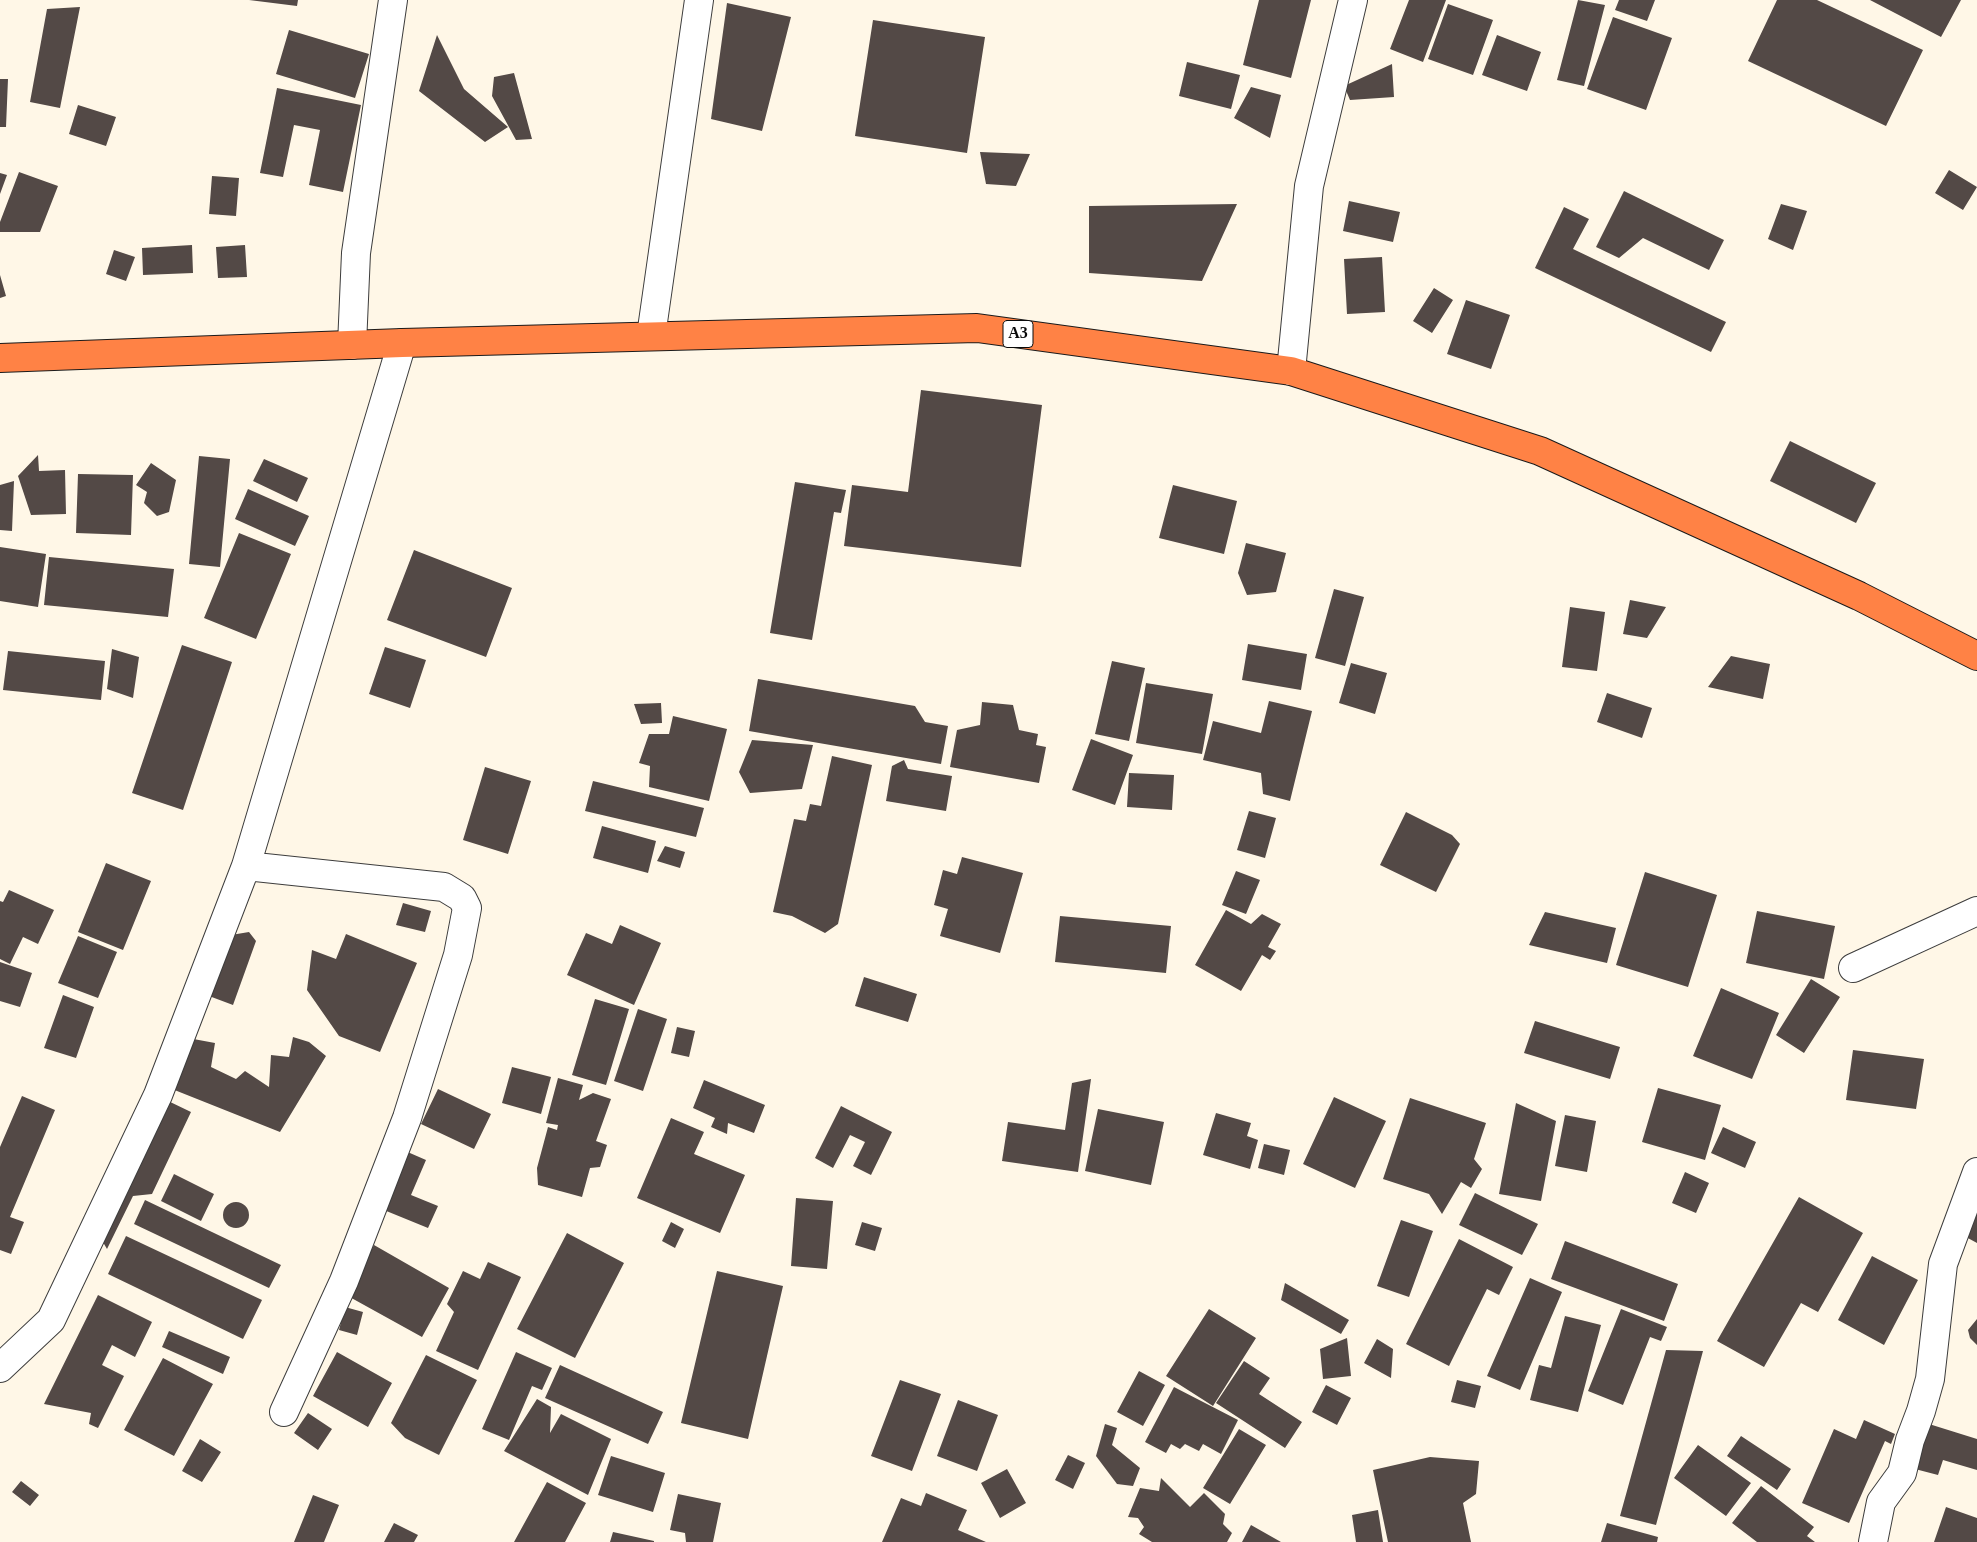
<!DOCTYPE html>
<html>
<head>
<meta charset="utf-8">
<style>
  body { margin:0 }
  canvas { display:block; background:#fff7e7 }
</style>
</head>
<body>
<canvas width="1977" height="1542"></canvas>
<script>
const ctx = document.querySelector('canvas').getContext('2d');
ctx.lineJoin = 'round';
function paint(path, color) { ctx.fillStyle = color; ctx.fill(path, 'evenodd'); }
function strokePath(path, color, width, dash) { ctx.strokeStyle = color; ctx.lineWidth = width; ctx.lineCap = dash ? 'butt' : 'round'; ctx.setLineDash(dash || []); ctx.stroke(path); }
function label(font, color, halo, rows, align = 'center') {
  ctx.font = font + ' "Times New Roman",serif'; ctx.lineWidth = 5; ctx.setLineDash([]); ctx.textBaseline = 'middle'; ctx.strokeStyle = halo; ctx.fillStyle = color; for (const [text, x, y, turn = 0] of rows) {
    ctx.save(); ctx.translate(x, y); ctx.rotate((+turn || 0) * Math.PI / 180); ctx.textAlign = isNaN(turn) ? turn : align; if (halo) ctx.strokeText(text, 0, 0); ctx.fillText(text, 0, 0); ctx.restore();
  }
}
paint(new Path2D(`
  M249,0H298L297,6Z
  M1259,0H1311L1291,78L1243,65Z
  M1409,0H1446L1423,62L1390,49Z
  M1578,0L1605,5L1584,86L1557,80Z
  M1619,0H1655L1647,21L1615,10Z
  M1777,0H1817L1923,50L1886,126L1748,61Z
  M1870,0H1961L1941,37Z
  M727,3L791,17L762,131L711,119Z
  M1448,4L1493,20L1473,75L1428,59Z
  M80,7L60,108L30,102L47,9Z
  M1613,17L1672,38L1646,110L1587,89Z
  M873,20L985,37L967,153L855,136Z
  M289,30L369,54L355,98L276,74Z
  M437,35L464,89L508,127L485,142L419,91Z
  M1497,35L1541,52L1527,91L1482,75Z
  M1187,62L1240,75L1231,109L1179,96Z
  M1392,64L1394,97L1350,100L1344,86Z
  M514,73L532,139L516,140L492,96L494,77Z
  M0,79H8L6,127H0Z
  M1251,87L1281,95L1270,138L1234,118Z
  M277,88L361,105L343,192L309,185L320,130L294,125L283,177L260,173Z
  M78,105L116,117L106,146L69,134Z
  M980,152L1030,154L1016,186L986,184Z
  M1949,170L1977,187L1963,210L1935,193Z
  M19,172L58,186L40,232H0V222Z
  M0,173L7,175L0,194Z
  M212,176L239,178L236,216L209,214Z
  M1624,191L1724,240L1709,270L1643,238L1619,258L1596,247Z
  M1349,201L1400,212L1393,242L1343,231Z
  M1237,204L1202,281L1089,273V206Z
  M1781,204L1807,211L1793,250L1768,239Z
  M1564,207L1589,219L1573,249L1726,322L1711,352L1535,268Z
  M192,245L193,273L143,275L142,248Z
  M245,245L247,277L218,278L216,247Z
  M114,250L135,257L126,281L106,274Z
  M1382,257L1385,312L1347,314L1344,259Z
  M0,275L6,296L0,298Z
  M1434,288L1453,300L1432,333L1413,321Z
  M1466,300L1510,315L1491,369L1447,354Z
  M921,390L1042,405L1021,567L844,546L852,485L908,492Z
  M1790,441L1876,483L1856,523L1770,481Z
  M38,455L39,471L65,470L66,514L31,515L18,476Z
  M199,456L230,459L220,567L189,564Z
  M264,459L308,478L297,502L253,481Z
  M151,463L176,480L169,512L157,516L144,503L147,492L136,485Z
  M78,474L133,475L131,535L76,533Z
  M14,481L12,531L0,530V485Z
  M795,482L846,490L841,513L834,512L812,640L770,633Z
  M1173,485L1237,501L1224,554L1159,538Z
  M248,489L309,516L295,546L235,519Z
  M239,533L291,554L256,639L204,618Z
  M1246,543L1286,553L1276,592L1247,595L1238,573Z
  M0,547L46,554L38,607L0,601Z
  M414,550L512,588L486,657L387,620Z
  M49,557L174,569L168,617L44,605Z
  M1334,589L1364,597L1345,666L1315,658Z
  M1630,600L1666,607L1647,638L1623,634Z
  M1570,607L1605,612L1597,671L1562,667Z
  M1248,644L1307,654L1301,690L1242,680Z
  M182,645L232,662L183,810L132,793Z
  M385,647L426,660L410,708L369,694Z
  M112,649L139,657L133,698L107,689Z
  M8,651L105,661L101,700L3,690Z
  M1731,656L1770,664L1763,699L1708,687Z
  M1112,661L1145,668L1129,741L1095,734Z
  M1351,663L1387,673L1375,714L1339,703Z
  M758,679L915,706L925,722L948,726L941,764L749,731Z
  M1146,683L1213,694L1202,754L1136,743Z
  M1607,693L1652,708L1642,738L1597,722Z
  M1269,701L1312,711L1290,801L1263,794L1261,773L1203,760L1213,721L1261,733Z
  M982,702L1013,705L1019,730L1038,734L1036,745L1046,747L1039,783L950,767L957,730L980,725Z
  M661,703L662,723L641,724L634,704Z
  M673,716L727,729L709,801L649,787L650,766L639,763L649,734H669Z
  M1091,739L1133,755L1115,805L1072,790Z
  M752,740L813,745L802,789L750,793L739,772Z
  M832,756L872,765L838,924L825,933L792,916L773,912L794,819L806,821L810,804L821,806Z
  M904,760L908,769L952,776L946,811L886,801L892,766Z
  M485,767L531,781L508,854L463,840Z
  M1129,773L1174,775L1172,810L1127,807Z
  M593,781L704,808L696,837L585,811Z
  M1249,811L1276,818L1265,858L1237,850Z
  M1406,812L1452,835L1460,844L1436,892L1380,865Z
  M602,826L656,841L648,873L593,858Z
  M665,846L685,852L680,868L657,861Z
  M962,857L1023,873L1000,953L940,936L948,909L934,905L943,870L957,874Z
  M106,863L151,881L123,950L78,932Z
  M1236,871L1260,880L1246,914L1222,905Z
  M1645,872L1717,895L1688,987L1616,965Z
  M9,890L54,910L38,944L23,937L10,964L0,959V901L3,902Z
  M403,903L431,911L425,932L396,925Z
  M1226,910L1251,924L1262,914L1281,924L1268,947L1276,951L1270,960L1262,955L1241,991L1195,965Z
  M1757,911L1835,926L1824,979L1746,963Z
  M1545,912L1616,928L1607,963L1529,945Z
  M1060,916L1171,926L1166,973L1055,962Z
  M620,925L661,943L634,1005L567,975L586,933L612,944Z
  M249,932L256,941L233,1005L209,996L231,935Z
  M346,934L417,963L380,1052L339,1036L307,990L312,950L336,959Z
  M78,936L117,952L98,998L58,983Z
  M0,962L32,973L20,1007L0,1001Z
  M864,977L917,994L908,1022L855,1006Z
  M1811,979L1840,997L1804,1053L1776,1035Z
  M1721,988L1779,1013L1752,1079L1693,1056Z
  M63,995L94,1007L76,1058L44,1048Z
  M595,999L629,1009L606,1085L572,1075Z
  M638,1009L667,1019L643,1091L614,1081Z
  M1535,1021L1620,1047L1610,1079L1524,1053Z
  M677,1027L695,1031L689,1057L671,1053Z
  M293,1037L309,1042L326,1056L280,1132L172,1089L188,1038L215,1043L211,1067L236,1079L245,1071L269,1087L271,1055L289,1057Z
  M1853,1050L1924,1059L1916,1109L1846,1100Z
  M512,1067L551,1077L541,1114L502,1103Z
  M558,1078L583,1085L579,1100L593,1093L611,1099L596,1141L607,1145L600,1167L590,1168L582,1197L538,1185L537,1168L548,1127L557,1130L558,1125L546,1123Z
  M1091,1079L1078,1172L1002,1161L1008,1122L1065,1130L1072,1083Z
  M704,1080L765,1105L754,1133L728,1123L727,1134L711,1127L715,1118L693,1108Z
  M1658,1088L1721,1105L1705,1160L1642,1142Z
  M438,1089L491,1114L474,1149L421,1124Z
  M22,1096L55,1110L10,1217L24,1222L11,1254L0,1250V1147Z
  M1334,1097L1386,1121L1355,1188L1303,1164Z
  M1410,1098L1486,1123L1474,1159L1482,1169L1471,1188L1461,1182L1442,1214L1429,1194L1383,1179Z
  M164,1099L191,1112L152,1194L133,1196L107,1249L100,1237Z
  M1516,1103L1556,1121L1541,1201L1499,1194Z
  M841,1106L892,1132L871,1175L853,1166L865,1142L850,1135L833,1168L815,1158Z
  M1098,1109L1164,1122L1151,1185L1085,1171Z
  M1216,1113L1251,1123L1247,1136L1258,1140L1250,1169L1203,1155Z
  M1565,1115L1596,1121L1587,1172L1555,1166Z
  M671,1118L704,1132L694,1154L745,1175L720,1233L637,1198Z
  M1723,1127L1756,1142L1745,1168L1711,1153Z
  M1264,1144L1290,1150L1284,1175L1258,1168Z
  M403,1150L426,1160L411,1195L438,1206L428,1228L379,1208Z
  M1685,1172L1709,1183L1696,1213L1672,1203Z
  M174,1174L214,1194L201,1221L161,1201Z
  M1475,1193L1538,1224L1522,1255L1459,1225Z
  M1799,1197L1863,1233L1818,1312L1801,1303L1764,1367L1717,1341Z
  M796,1198L833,1201L827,1269L791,1266Z
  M145,1200L281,1265L269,1288L134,1224Z
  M223 1215a13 13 0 1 1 26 0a13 13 0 1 1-26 0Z
  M1977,1212V1243L1966,1237Z
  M1401,1220L1433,1231L1409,1297L1377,1286Z
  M671,1222L684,1229L675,1248L662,1241Z
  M862,1222L882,1228L875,1251L855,1245Z
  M567,1233L624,1263L575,1358L517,1329Z
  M126,1236L262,1300L243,1339L108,1274Z
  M1459,1239L1513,1267L1499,1295L1487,1289L1449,1366L1406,1344Z
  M1565,1241L1678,1284L1664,1321L1551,1279Z
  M374,1245L449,1288L422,1337L346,1295Z
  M1872,1256L1918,1280L1884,1345L1838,1320Z
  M488,1262L521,1277L478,1370L436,1351L454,1312L447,1304L463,1271L480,1279Z
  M717,1271L783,1286L748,1439L681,1423Z
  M1530,1278L1562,1292L1520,1390L1487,1376Z
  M1285,1283L1349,1320L1341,1334L1281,1300Z
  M98,1295L152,1322L135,1357L112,1345L102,1365L124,1376L98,1428L89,1424L91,1413L44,1404Z
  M345,1307L363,1312L357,1335L339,1330Z
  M1209,1309L1256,1338L1213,1406L1166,1376Z
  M1621,1309L1667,1327L1661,1341L1650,1337L1623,1405L1588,1391Z
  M1565,1316L1601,1325L1578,1412L1530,1400L1539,1365L1551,1368Z
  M1977,1319V1345L1970,1338L1968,1330Z
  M169,1331L230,1357L223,1374L162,1347Z
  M1347,1338L1351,1376L1323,1379L1320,1349Z
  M1377,1339L1393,1349L1391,1378L1364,1363Z
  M1666,1350L1703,1351L1656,1525L1620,1516Z
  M337,1352L392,1383L368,1427L313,1396Z
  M516,1352L552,1368L542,1390L532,1386L509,1440L482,1429Z
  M426,1355L477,1380L439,1455L405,1438L391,1423Z
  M163,1358L213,1384L174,1456L124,1430Z
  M1244,1361L1270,1378L1259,1394L1302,1422L1285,1448L1216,1403Z
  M560,1365L663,1412L648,1444L545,1398Z
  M1139,1371L1165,1385L1143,1426L1117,1412Z
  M900,1380L941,1394L912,1471L871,1456Z
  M1457,1380L1481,1386L1475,1408L1451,1402Z
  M1326,1385L1351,1398L1337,1425L1312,1412Z
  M1174,1387L1238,1420L1221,1454L1203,1444L1199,1451L1185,1444L1180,1449L1171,1444L1166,1453L1145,1442Z
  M537,1399L551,1407L550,1433L561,1414L611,1439L588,1495L504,1451Z
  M958,1400L998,1415L977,1471L937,1456Z
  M308,1413L332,1429L318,1450L294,1433Z
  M1864,1420L1895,1434L1891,1444L1885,1441L1849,1523L1802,1503L1834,1429L1856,1439Z
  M1105,1424L1117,1428L1112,1445L1140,1468L1133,1486L1117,1484L1096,1456Z
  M1929,1424L1977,1439V1470L1943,1460L1938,1475L1915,1469Z
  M1239,1429L1266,1445L1230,1504L1203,1488Z
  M1741,1436L1791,1469L1777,1490L1727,1456Z
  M200,1439L221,1452L202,1482L182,1471Z
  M1698,1445L1751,1483L1726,1516L1674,1478Z
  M1068,1455L1085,1463L1073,1489L1055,1480Z
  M611,1456L665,1473L653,1512L598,1495Z
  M1430,1457L1479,1461L1476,1494L1463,1503L1471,1542H1388L1373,1470Z
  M1007,1469L1026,1503L1000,1518L981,1483Z
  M1161,1478L1190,1507L1204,1493L1225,1514L1223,1524L1232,1533L1227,1542H1152L1139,1534L1144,1527L1138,1518L1128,1517L1140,1488L1159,1491Z
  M21,1481L39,1495L30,1506L12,1492Z
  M547,1482L586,1503L565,1542H514Z
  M1761,1486L1814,1527L1807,1536L1815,1542H1757L1732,1523Z
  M926,1493L967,1510L958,1530L986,1542H882L901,1498L921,1506Z
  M678,1494L721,1503L713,1542H686L685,1533L670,1530Z
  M313,1495L339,1505L324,1542H294Z
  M1946,1507L1977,1518V1542H1934Z
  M1378,1510L1383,1542H1356L1352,1515Z
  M394,1523L418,1535L414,1542H384Z
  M1607,1523L1658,1537L1657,1542H1601Z
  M1251,1525L1281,1542H1242Z
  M613,1532L654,1541V1542H610Z`), '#534946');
const minor = new Path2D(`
  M651,336L699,0
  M352,345L356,253L393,0
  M1291,371L1309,186L1353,0
  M246,866L444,887L462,898L467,908L458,955L407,1118L344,1281L284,1412
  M1853,968L1977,911
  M0,1368L51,1320L158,1095L246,866L402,343
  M1873,1542L1881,1502L1902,1473L1910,1440L1921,1411L1930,1379L1943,1264L1977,1172`);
const highway = new Path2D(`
  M0,358L402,343L977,328L1291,371L1540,451L1859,596L1977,656`);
strokePath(minor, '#3d3d3d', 30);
strokePath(highway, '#1b1b1b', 30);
strokePath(minor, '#fff', 28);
strokePath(highway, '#ff8245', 28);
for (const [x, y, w] of [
  [1018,334,30]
]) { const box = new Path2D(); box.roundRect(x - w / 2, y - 13.5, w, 27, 4); ctx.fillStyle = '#fff'; ctx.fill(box); strokePath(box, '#0a0a0a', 1); }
label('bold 16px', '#0a0a0a', null, [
  ["A3",1018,334]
]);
</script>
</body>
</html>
